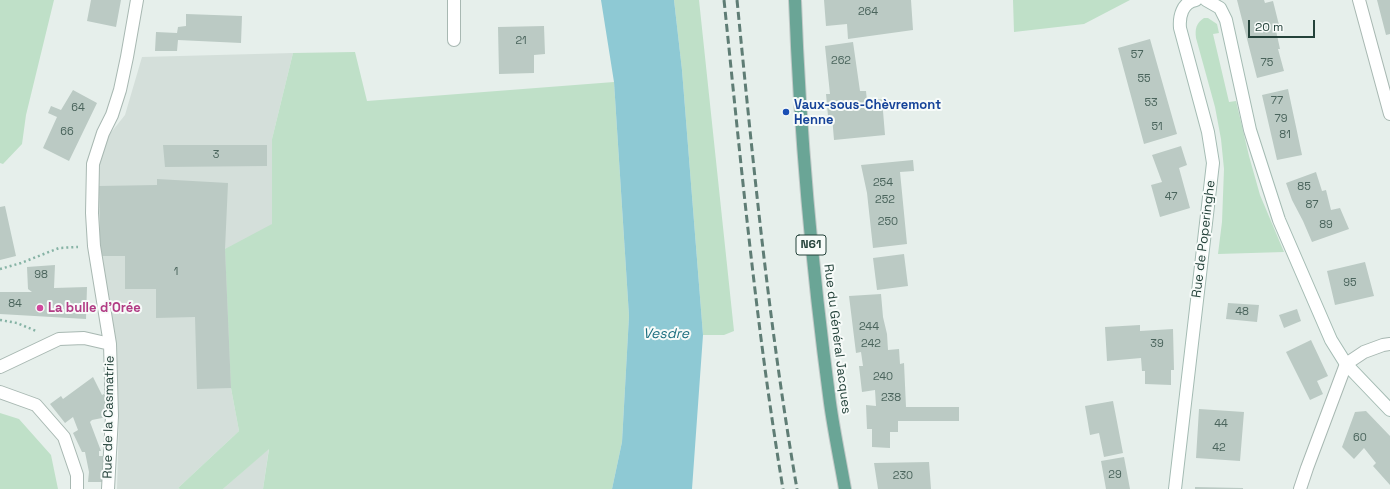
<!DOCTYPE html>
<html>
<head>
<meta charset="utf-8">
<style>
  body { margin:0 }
  #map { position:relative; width:1390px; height:489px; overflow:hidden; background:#e6efeb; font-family:"Space Grotesk",sans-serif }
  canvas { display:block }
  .scale { position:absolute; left:1248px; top:20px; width:67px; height:18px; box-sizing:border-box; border:2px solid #24423a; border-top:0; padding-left:5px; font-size:12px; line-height:14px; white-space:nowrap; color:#24423a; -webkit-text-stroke:3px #f7fbf9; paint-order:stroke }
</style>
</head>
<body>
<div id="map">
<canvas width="1390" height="489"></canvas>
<div class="scale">20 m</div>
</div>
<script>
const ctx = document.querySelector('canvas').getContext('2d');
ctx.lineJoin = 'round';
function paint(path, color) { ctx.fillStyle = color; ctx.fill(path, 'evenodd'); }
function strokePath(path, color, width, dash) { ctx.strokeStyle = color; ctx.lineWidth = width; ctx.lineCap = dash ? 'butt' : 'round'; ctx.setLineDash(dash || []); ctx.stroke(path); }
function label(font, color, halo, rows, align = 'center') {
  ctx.font = font + ' "Space Grotesk",sans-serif'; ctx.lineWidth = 4; ctx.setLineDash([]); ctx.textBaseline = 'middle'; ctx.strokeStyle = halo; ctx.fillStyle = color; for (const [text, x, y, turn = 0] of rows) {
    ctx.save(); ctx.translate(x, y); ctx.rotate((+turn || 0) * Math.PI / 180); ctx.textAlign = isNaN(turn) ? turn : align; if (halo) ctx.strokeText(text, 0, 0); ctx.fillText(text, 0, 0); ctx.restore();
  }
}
paint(new Path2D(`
  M293,53L272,139V224L231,388L239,431L178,488L180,489H117L119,418L117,362L102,265L98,165L105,140L125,115L142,57Z
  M269,448L263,489H223Z`), '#d4dfda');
paint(new Path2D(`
  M0,0H54L26,115L22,144L3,164L0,163Z
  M674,0H699L734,331L724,335H703L682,70Z
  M1013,0H1130L1084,24L1014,32Z
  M1204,18H1208L1217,24L1219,33L1213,34L1229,102L1236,101L1249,156L1260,195L1284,252L1218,254L1222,222L1224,169L1221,139L1215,107L1196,38C1195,29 1196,23 1204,18Z
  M355,52L367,101L614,82L629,316L622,442L612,489H263L269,449L223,489H180L178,488L239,431L231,388L225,249L272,224V139L293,53Z
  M0,413L19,419L51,455L58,489H0Z`), '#bfe0c8');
paint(new Path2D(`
  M601,0H674L682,70L703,335L692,489H612L622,442L629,316L614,82Z`), '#8ec9d4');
paint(new Path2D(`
  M91,0H121L116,27L87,21Z
  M824,0H911L913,30L848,39L847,24L826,26Z
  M1237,0H1264L1265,3L1273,1L1279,25L1275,26L1280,49H1278L1284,71L1257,78Z
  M1377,0H1390V34L1386,35Z
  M186,14L242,16L241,43L178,40L177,51H155L156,32L177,33L178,27L186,26Z
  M544,26L545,54L534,55V73L499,74L498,27Z
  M1150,39L1177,134L1144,144L1118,48Z
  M853,42L860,91H866L867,101L882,99L885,135L834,140L832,116H828L826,94H830L825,46Z
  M1288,89L1302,155L1277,160L1262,95Z
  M73,90L97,103L69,161L43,148L57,117L48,113L51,106L61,110Z
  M163,145H267V166L165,167Z
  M1181,146L1187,165L1179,168L1190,208L1160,217L1151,185L1162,182L1152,155Z
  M913,160L914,171L900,172L907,244L873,248L867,193L861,165Z
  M1316,172L1322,191L1326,190L1331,210L1340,208L1349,229L1312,242L1303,221L1292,200L1286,183Z
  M157,179L228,183L225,249L231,388L197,389L195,317L156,318V289H125V256H100L99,186L157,185Z
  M5,206L16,256L0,260V207Z
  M904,254L908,286L877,290L873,258Z
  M1365,262L1374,296L1335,305L1327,271Z
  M55,265L54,288L87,287L86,319L0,314V292H32L28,289L27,267Z
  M881,294L883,317L887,334L888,350L899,349L900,364L904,363L906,407H959V421H898V432H890V448L872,447V429H867L866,405L876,406L875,390L862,392L859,366H863L861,352L856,353L849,296Z
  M1228,303L1259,305L1257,322L1226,319Z
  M1297,309L1301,321L1284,328L1279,315Z
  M1140,325V331L1173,329L1174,370H1171V385L1145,384V371H1142L1141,358L1107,361L1105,327Z
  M1311,340L1328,376L1317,381L1323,394L1310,400L1286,352Z
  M93,377L102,395L104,394L107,417L92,420L90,422L101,451H99V456H103L102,482H88L89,472L85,452H82L73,433L78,430L73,417L65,423L50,404L61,396L63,399Z
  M1113,401L1123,453L1104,457L1099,433L1090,435L1085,406Z
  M1199,409L1244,412L1240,461L1196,458Z
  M1366,411L1390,436V485L1373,466L1376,463L1364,448L1354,459L1342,447L1355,412Z
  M1124,457L1130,489H1106L1101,461Z
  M929,462L931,489H878L874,463Z
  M1195,487L1243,488V489H1195Z`), '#bbcac4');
const street = new Path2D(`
  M454,0V40
  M1359,0L1390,114
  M0,367L59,339L84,338L110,344
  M0,392L36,405L64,437L77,475V489
  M108,489L112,416L110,344L94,246L92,213L93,164L103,133L112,115L120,90L127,57L137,0
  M1300,489L1307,468L1346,364L1364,352L1383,345L1390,344`);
const secondary = new Path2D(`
  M1206,0L1220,8L1226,20L1250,130L1279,220L1331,340L1346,364L1390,410
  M1175,489L1213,163L1208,132L1180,28C1179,17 1182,2 1196,0`);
const primary = new Path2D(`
  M795,0C800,135 812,269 830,403C834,432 840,460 845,489`);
strokePath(street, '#a8b8b2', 14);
strokePath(secondary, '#a4bbb3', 14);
strokePath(primary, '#c2cac8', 14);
strokePath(new Path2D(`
  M0,269L21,263L59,248L78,247
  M0,320L17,323L36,331`), '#86b3a5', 2.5, [2, 3]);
strokePath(street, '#fff', 12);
strokePath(secondary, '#fff', 12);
strokePath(primary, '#6aa596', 12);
strokePath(new Path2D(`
  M724,0C741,163 756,327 783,489
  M737,0C753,163 769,327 797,489`), '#5f7d75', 3, [8, 4]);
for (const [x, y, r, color] of [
  [786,112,4,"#1a4fb4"],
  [40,308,4,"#d1479c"]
]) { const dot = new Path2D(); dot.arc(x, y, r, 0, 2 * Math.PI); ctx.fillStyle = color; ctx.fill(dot); strokePath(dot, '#f7fbf9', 1.5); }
label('11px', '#4a645c', null, [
  ["264",868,12],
  ["21",521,41],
  ["57",1137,55],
  ["262",841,61],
  ["75",1267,63],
  ["55",1144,79],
  ["77",1277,101],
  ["53",1151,103],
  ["64",78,108],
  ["79",1281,119],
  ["51",1157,127],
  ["66",67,132],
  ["81",1285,135],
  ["3",216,155],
  ["254",883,183],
  ["85",1304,187],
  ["47",1171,197],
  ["252",885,200],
  ["87",1312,205],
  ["250",888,222],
  ["89",1326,225],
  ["1",176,272],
  ["98",41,275],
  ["95",1350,283],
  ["84",15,304],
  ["48",1242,312],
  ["244",869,327],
  ["242",871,344],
  ["39",1157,344],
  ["240",883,377],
  ["238",891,398],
  ["44",1221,424],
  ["60",1360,438],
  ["42",1219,448],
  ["29",1115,475],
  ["230",903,476]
]);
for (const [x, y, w] of [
  [811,245,30]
]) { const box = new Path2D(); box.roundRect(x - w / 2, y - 10, w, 20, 3); ctx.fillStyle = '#f7fbf9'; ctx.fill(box); strokePath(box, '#24423a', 1); }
label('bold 12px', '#24423a', null, [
  ["N61",811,245]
]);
label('bold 13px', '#164399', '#f7fbf9', [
  ["Vaux-sous-Chèvremont",794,105],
  ["Henne",794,120]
], 'left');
label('13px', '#24423a', '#f7fbf9', [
  ["Rue de Poperinghe",1204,239,-83],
  ["Rue du Général Jacques",837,339,83],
  ["Rue de la Casmatrie",109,417,-89]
]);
label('bold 13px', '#b23c85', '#f7fbf9', [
  ["La bulle d'Orée",48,308]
], 'left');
label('italic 14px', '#1c6f80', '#f7fbf9', [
  ["Vesdre",666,334]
]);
</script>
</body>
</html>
